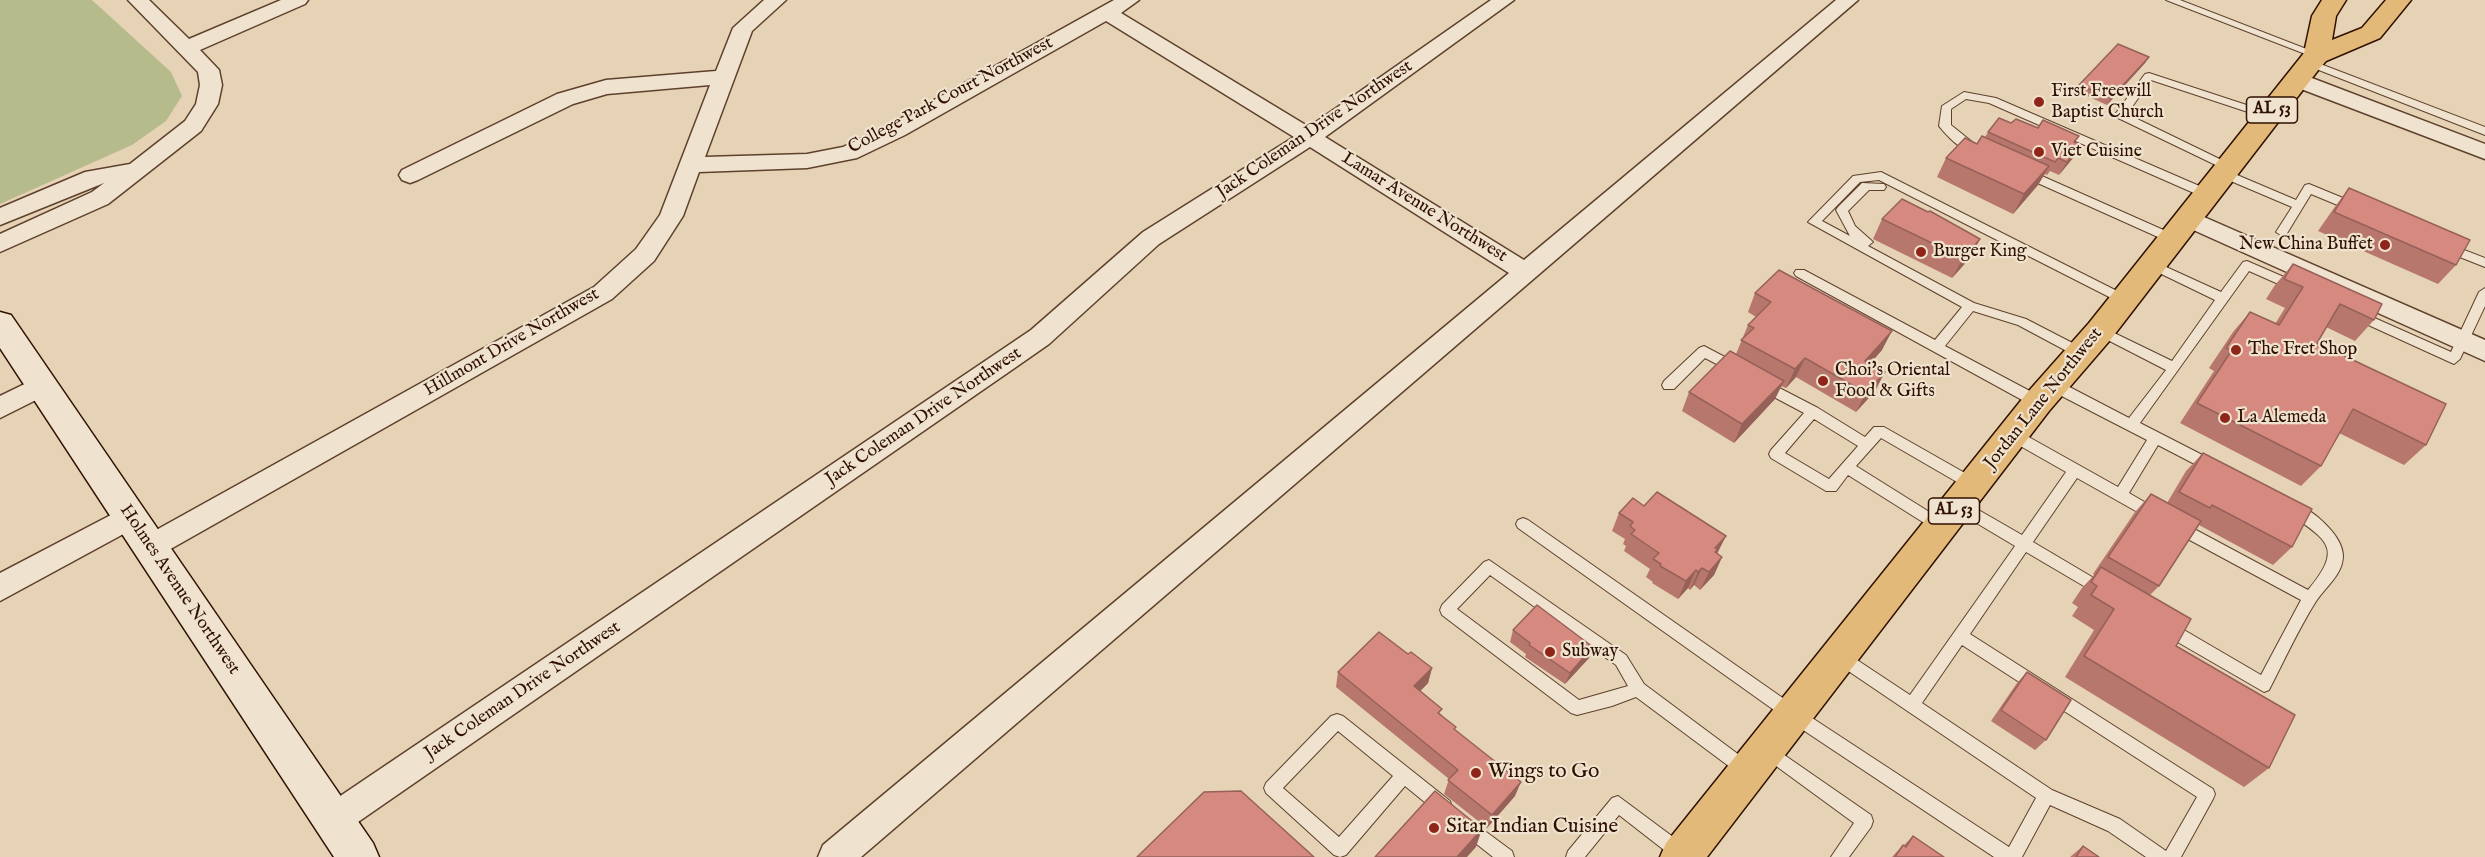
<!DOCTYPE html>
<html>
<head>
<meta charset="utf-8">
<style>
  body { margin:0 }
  canvas { display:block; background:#e6d2b4 }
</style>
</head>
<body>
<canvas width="2485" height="857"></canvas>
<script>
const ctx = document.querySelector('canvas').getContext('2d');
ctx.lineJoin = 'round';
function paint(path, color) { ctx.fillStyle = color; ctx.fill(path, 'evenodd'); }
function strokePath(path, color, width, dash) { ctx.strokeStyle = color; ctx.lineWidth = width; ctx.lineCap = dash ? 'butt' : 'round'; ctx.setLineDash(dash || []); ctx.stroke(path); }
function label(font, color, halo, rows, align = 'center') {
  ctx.font = font + ' "IM FELL English",serif'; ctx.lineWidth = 4.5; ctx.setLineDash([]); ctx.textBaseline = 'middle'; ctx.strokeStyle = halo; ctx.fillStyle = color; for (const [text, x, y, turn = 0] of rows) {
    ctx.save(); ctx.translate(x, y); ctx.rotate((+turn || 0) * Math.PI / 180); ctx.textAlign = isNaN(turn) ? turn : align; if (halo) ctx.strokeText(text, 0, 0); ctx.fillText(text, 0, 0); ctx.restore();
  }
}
paint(new Path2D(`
  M0,0H92L171,72L182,96L166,121L132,145L0,204Z`), '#b6bb8c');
const lane = new Path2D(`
  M2166,0H2180L2322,55L2321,57H2313Z
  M2310,60L2485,127V135L2306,65V61Z
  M2149,73L2271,113L2272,115L2267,118L2263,117L2151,80L2127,114L2234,166L2228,170L2224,169L2116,117V113L2145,74Z
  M1964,92L1996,98L2211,191L2213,194L2207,198L2203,197L1989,103L1966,99L1951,109V125L1982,150L1980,153C1965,155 1948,137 1939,126L1942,106Z
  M2026,169L2177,236L2179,239L2177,242H2169L2022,176V170Z
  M2223,169L2296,200L2305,185L2309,184L2360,205L2362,208L2360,211H2352L2311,194L2286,235L2282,236L2276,232L2292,207L2219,176V170Z
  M1881,172L2129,297L2131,300L2129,303H2121L1879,180L1860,182L1822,221L1850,236L1836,210L1838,207L1862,183L1884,184L1886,187L1884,190H1869L1848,211L1855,226L1873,242L1868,246L1974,303L2026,319L2086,350L2087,353L2086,356H2076L2018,325L1973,311L1945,346L2043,398L2045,402L2043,406H2033L1796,276L1794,273L1796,270H1804L1935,340L1962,307L1808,222L1853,176Z
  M2446,243L2485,258V267L2442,250L2440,247Z
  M2153,261L2221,292L2243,262L2247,261L2300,284L2302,287L2296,291L2292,290L2249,271L2140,423L2218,463L2220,467L2218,471H2208L2158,445L2129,493L2160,511L2162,515L2160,519L2155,521L2150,519L2077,478L2033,542L2109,587L2111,591L2109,595L2104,597L2099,595L2026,552L1970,634L2213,789L2215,794L2213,799L2181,857H2146L2108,831L2050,805L2022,857H1994L1788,720L1518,528L1516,524L1518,520L1523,518L1528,520L1800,710L2009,847L2036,798L1835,662L1832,657L1835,652L1840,650L1845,652L1910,695L2015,546L1953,509L1951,505L1953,501H1963L2022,535L2066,472L2008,439L2006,435L2008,431H2018L2118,487L2147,440L2048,389L2046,385L2048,381H2058L2129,418L2166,370L2096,334L2094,331L2096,328H2104L2172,361L2215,300L2149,268L2147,265ZM1962,645L2197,797L2166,851L2120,819L2052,790L1922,703Z
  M2485,288V306L2460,359L2454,364L2353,318L2351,315L2353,312H2361L2451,352L2479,292Z
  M1704,346L1740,365L1742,368L1740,371H1730L1705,358L1674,389H1664L1662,385L1664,381L1699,348Z
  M1762,379L1818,408L1865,437L1874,427H1884L1979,481L1981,485L1979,489H1969L1881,438L1856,466L1947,523L1949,527L1947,531L1942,533L1937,531L1848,475L1836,491H1826L1771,458L1769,454L1771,450L1804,413L1757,388L1755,384ZM1814,419L1858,446L1829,479L1785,453Z
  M2294,503C2312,509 2343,535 2343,556C2343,575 2324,588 2315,603C2298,630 2284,661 2269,690L2264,692L2162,633L2159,628L2162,623L2167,621L2172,623L2261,675L2301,600L2173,531L2171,527L2173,523L2178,521L2183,523L2308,590C2344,547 2327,541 2289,513L2287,509L2289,505Z
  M1489,560L1626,655L1644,684L1754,766L1756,771L1754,776L1748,779L1742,776L1636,697L1612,706L1577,715L1571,713L1442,615L1440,610L1442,605L1484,562ZM1490,575L1616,665L1628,686L1579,700L1457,609Z
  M1337,714L1343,716L1450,801L1452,807L1450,813L1444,815L1438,813L1405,786L1346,855L1340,857L1334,855L1266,793L1264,788L1266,783L1331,716ZM1338,731L1393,776L1339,837L1283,788Z
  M1767,743L1871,815L1873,821L1871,827L1849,857H1831L1854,823L1761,755L1759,750L1761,745Z
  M1618,796L1692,851L1694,857H1673L1619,815L1585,857H1566L1568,851L1612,798Z
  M1466,817L1512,851L1514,857H1493L1460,831L1458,825L1460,819Z`);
const street = new Path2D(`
  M128,0H149L189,39L281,0H308L305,4L200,50L219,70L222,85L218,104L201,131L108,204L0,252V234L92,192L104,183L0,225V208L85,172L130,164L185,121L196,104L200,85L198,72Z
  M764,0H786L752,31L705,157L807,154L843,147L889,125L1114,0H1139L1121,13L1309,127L1491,0H1514L1325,137L1524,260L1836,0H1858L861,857H818L823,845L1509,273L1310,147L1159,244L1049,344L1016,367L345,831L333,836L321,831L316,820L321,809L1031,330L1143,232L1294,137L1106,21L905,135L857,158L807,168L699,172L683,216L654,261L612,299L160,555L150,559L140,555L136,547L140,539L594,287L636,249L660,215L710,85L607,94L573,104L418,180L410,183L402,180L399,175L402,170L557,94L606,80L716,71L733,28Z
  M2296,72L2485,144V159L2288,84L2285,79L2288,74Z
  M2188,210L2485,340V361L2180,224L2176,218L2180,212Z
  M43,375L52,378L56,385L52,392L0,418V396Z
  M130,505L140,509L144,517L140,525L0,601V573Z`);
const secondary = new Path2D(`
  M0,312L11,315L373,843L379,857H334L0,348Z`);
const primary = new Path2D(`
  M2322,0H2346L2336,16L2332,40L2362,28L2386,0H2411L2380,38L2326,61L2319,69L2111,339L2049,411L1707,857H1660L1666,843L2027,393L2089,323L2304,53L2312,16Z`);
strokePath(lane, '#5e412d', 2);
strokePath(street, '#5e412d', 3);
strokePath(secondary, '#301100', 3);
strokePath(primary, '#301100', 3);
paint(lane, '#efe2ce');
paint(street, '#efe2ce');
paint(secondary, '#efe2ce');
paint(primary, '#e3b97a');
paint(new Path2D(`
  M2149,57L2145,63L2107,105L2076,91L2079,85Z
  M2011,123L2038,128L2075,142L2073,158L2059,175L2050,171L2047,175L2045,174L2038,185L2013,214L1937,177L1946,158L1977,144L1985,137L1988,132Z
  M2349,188L2456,265L2438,284L2318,231L2334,208Z
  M1882,219L1980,239L1969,259L1952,278L1873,239Z
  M2293,264L2374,320L2355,341L2326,327L2317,343L2426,445L2404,465L2339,433L2321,466L2301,486L2180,423L2214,371L2209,368L2233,332L2250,312L2275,324L2285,308L2266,299L2275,285Z
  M1755,293L1882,350L1870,364L1875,391L1856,412L1796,377L1786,388L1781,386L1775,399L1734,443L1682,411L1689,392L1736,354L1748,325L1756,317L1748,312Z
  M2203,453L2292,547L2273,565L2199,525L2159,586L2150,595L2176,646L2269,768L2244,787L2065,677L2094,630L2072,616L2078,607L2072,603L2082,588L2094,575L2093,574L2135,512L2151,494L2167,503L2186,471Z
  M1619,513L1717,554L1722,557L1714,575L1700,590L1694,585L1690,590L1688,588L1678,599L1652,583L1653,582L1646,577L1650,569L1624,551L1626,546L1623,544L1625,539L1612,531Z
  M1513,630L1593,647L1589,658L1565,684L1525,657L1526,654L1510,642Z
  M1408,654L1432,668L1428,683L1420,691L1515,796L1487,828L1444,794L1449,779L1336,687L1338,672Z
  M2027,672L2046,740L2035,750L1991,721L2017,683Z
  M1913,836L1944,857H1892L1903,845H1904Z
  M2083,846L2099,857H2070Z`), '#b8776d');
paint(new Path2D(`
  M2149,57L2145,63L2107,105L2111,98Z
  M2081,145L2073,158L2059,175L2067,162Z
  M2049,166L2038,185L2013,214L2024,194Z
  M1980,239L1969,259L1952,278L1963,258Z
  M1892,331L1882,350L1855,380L1865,361Z
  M1805,358L1796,377L1786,388L1795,369Z
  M1885,372L1875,391L1856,412L1866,393Z
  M1784,381L1775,399L1734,443L1742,424Z
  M1726,536L1717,554L1709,567L1715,548Z
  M1722,557L1714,575L1700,590L1709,572Z
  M1702,568L1694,585L1690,590L1698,572Z
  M1696,570L1688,588L1678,599L1686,581Z
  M1593,647L1589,658L1565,684L1570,673Z
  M1432,668L1428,683L1411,701L1414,686Z
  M1521,782L1515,796L1487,828L1492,815Z
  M1482,829L1476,847L1467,857H1457Z`), '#966159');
const building = new Path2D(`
  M2118,44L2149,57L2111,98L2079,85Z
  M1999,118L2011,123L2016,119L2038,128L2043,120L2079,136L2074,142L2081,145L2067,162L2058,158L2055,162L1988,132Z
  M1982,136L2049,166L2024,194L1946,158L1965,138L1977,144Z
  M2349,188L2470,240L2456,265L2334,212Z
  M1902,199L1928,212L1930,211L1980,239L1963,258L1882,219Z
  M2293,264L2382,304L2374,320L2340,304L2317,343L2446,404L2426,445L2353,409L2321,466L2197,403L2232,350L2226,348L2250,312L2279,325L2303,287L2284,279Z
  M1779,270L1892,331L1865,361L1885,372L1866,393L1805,358L1795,369L1741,340L1754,328L1748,325L1771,302L1755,293Z
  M1730,351L1784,381L1742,424L1689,392Z
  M2203,453L2312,509L2292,547L2212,505L2210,508L2179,492Z
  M1657,492L1726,536L1715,548L1718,549L1715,552L1722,557L1709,572L1702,568L1698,572L1696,570L1686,581L1660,566L1661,564L1653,559L1659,553L1631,534L1635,530L1630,526L1633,522L1619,513L1633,498L1644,506Z
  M2151,494L2201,521L2159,586L2108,557Z
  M2101,567L2191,619L2176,646L2295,715L2269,768L2084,656L2114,609L2091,595L2097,586L2091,582Z
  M1537,605L1593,647L1570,673L1529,645L1530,643L1513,630Z
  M1379,632L1408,654L1411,652L1432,668L1414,686L1442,709L1438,713L1456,727L1454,729L1521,782L1492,815L1448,780L1458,770L1338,672Z
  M2027,672L2071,700L2046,740L2001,710Z
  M1241,791L1314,857H1137L1204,792Z
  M1435,791L1482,829L1457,857H1375Z
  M1913,836L1944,857H1895L1903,845L1906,847Z
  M2083,846L2099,857H2076Z`);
paint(building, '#d68a7f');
strokePath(building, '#966159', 1.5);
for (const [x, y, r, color] of [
  [2039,102,6,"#8f2418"],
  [2039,152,6,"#8f2418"],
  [2385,245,6,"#8f2418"],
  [1921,252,6,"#8f2418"],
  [2236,350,6,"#8f2418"],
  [1823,381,6,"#8f2418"],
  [2225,418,6,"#8f2418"],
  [1550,652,6,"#8f2418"],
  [1476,773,6,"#8f2418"],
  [1434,828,6,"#8f2418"]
]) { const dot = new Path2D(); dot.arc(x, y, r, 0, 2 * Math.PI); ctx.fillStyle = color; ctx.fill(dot); strokePath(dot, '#efe2ce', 2); }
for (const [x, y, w] of [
  [2272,110,51],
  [1954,511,51]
]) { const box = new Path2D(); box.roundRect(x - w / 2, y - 13, w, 26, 4.5); ctx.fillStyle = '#efe2ce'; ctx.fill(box); strokePath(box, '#301100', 1.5); }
label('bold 16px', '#301100', null, [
  ["AL 53",2272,110],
  ["AL 53",1954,511]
]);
label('18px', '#301100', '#efe2ce', [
  ["First Freewill",2051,92],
  ["Baptist Church",2051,113],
  ["Viet Cuisine",2051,152],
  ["New China Buffet",2373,245,"right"],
  ["Burger King",1933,252],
  ["The Fret Shop",2248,350],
  ["Choi's Oriental",1835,371],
  ["Food & Gifts",1835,392],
  ["La Alemeda",2237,418],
  ["Subway",1562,652]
], 'left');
label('18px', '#301100', '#efe2ce', [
  ["College Park Court Northwest",951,96,-28],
  ["Jack Coleman Drive Northwest",1315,130,-34],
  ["Lamar Avenue Northwest",1424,208,32],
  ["Hillmont Drive Northwest",512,343,-30],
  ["Jordan Lane Northwest",2044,399,-51],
  ["Jack Coleman Drive Northwest",924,417,-34],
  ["Holmes Avenue Northwest",179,590,56],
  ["Jack Coleman Drive Northwest",523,691,-34]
]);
label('21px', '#301100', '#efe2ce', [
  ["Wings to Go",1488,773],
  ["Sitar Indian Cuisine",1446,828]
], 'left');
</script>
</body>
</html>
